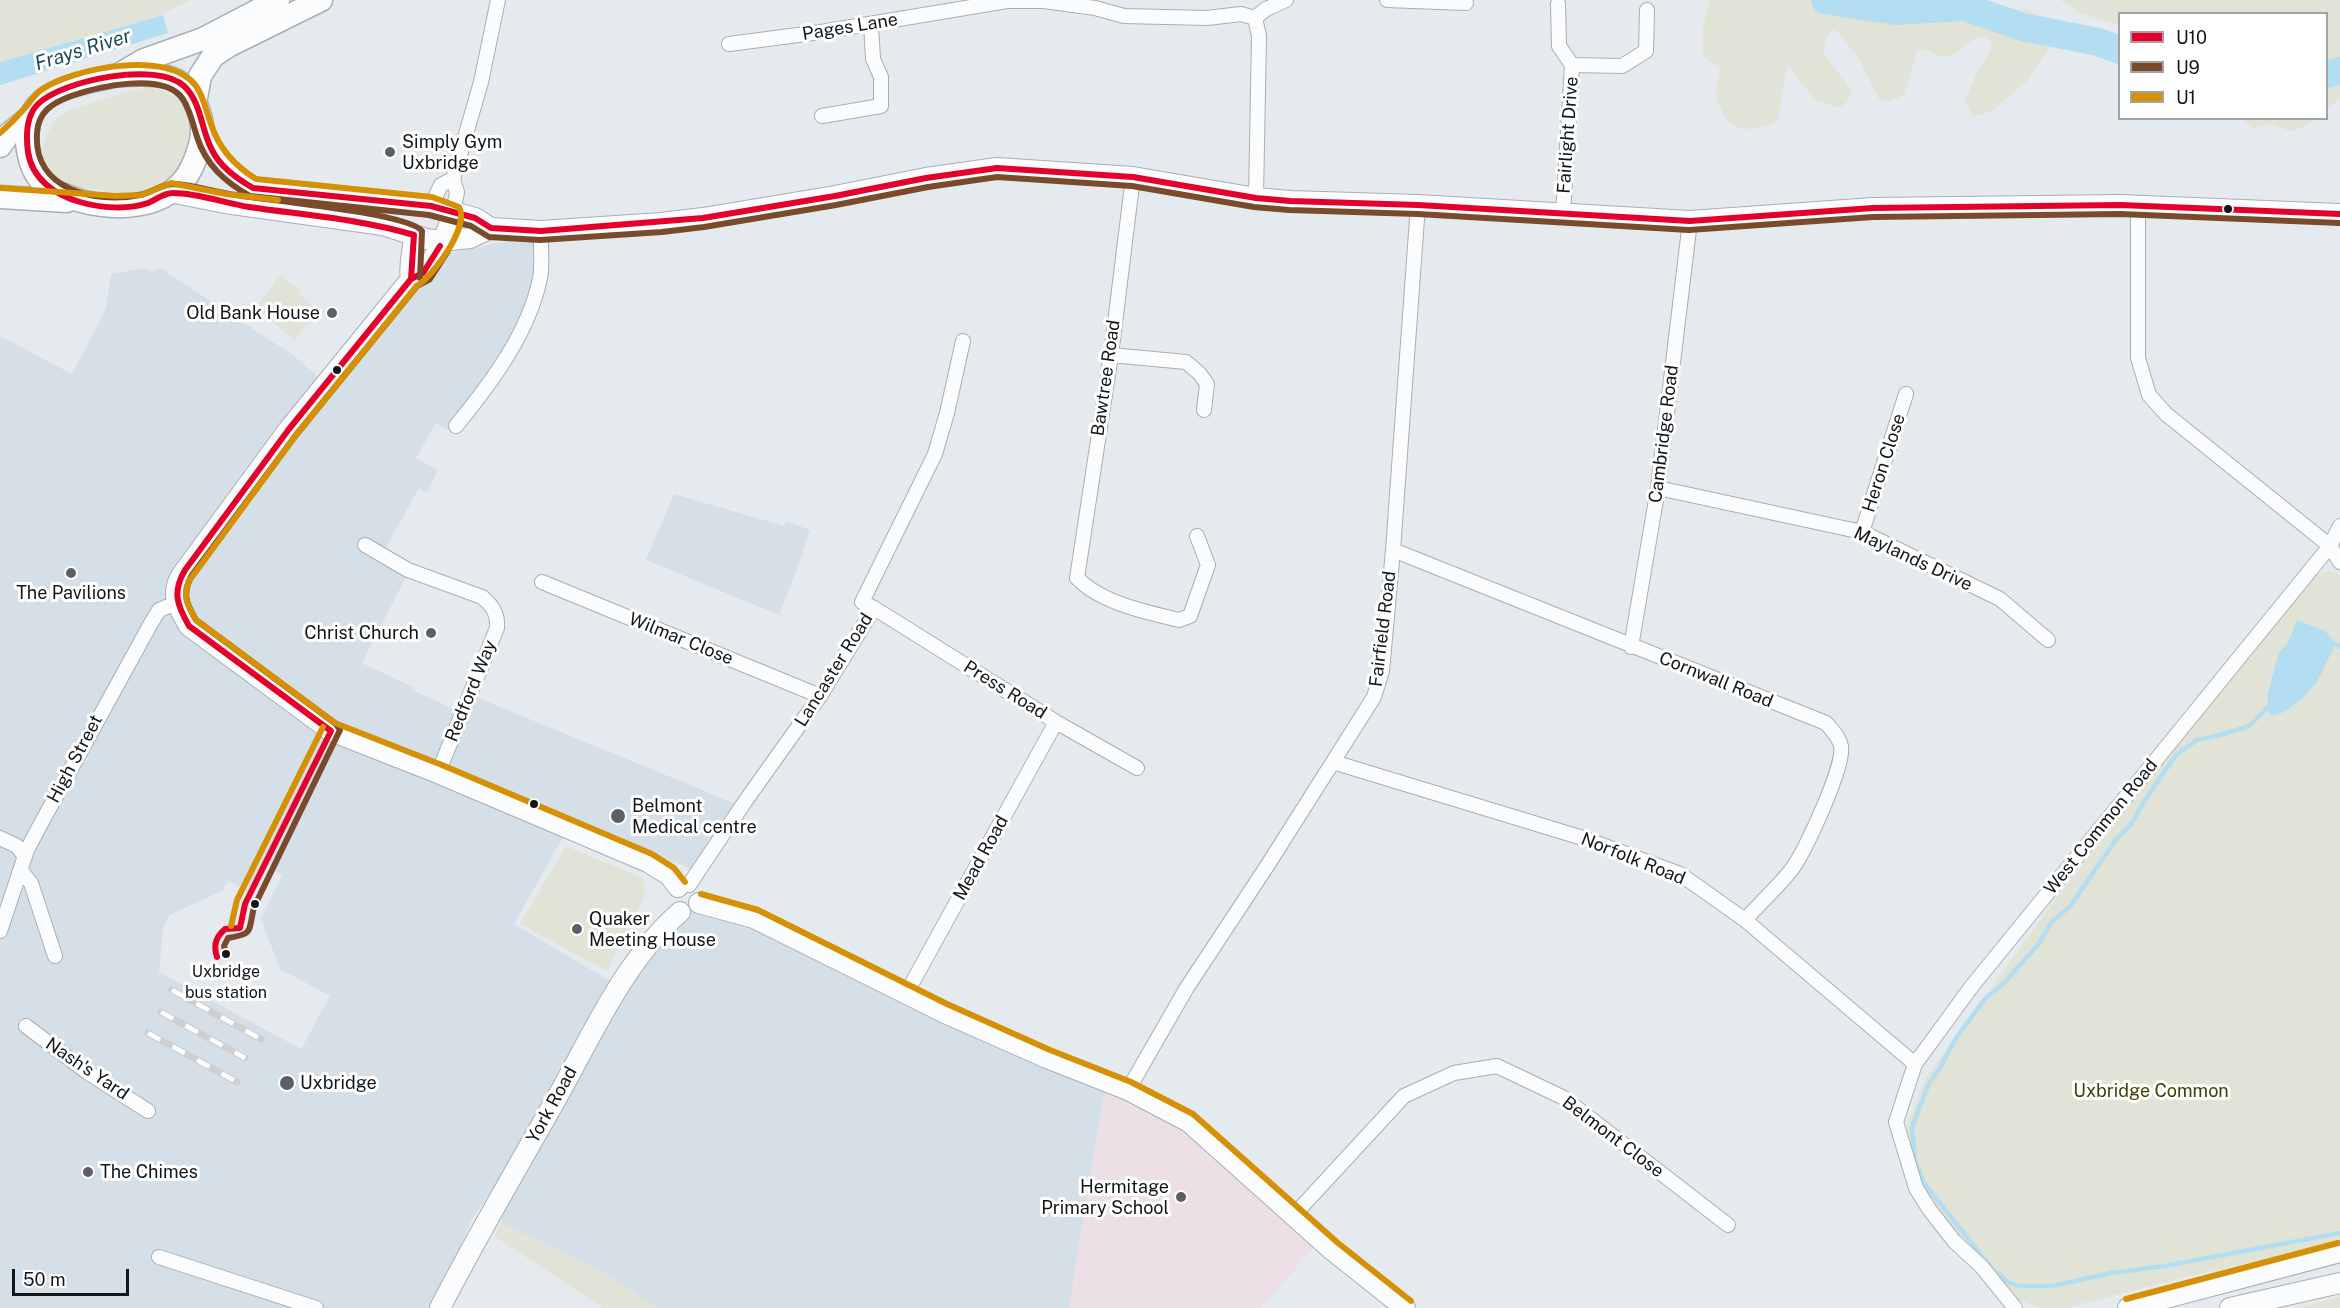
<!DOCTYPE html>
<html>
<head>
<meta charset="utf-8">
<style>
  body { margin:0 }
  #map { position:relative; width:2340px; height:1308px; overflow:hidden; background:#e5eaef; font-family:"Public Sans",sans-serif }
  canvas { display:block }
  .legend { position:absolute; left:2118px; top:12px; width:210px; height:108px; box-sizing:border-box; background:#fff; border:2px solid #a1a2a3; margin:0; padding:8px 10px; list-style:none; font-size:18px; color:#131619 }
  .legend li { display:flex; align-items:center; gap:12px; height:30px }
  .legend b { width:30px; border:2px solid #a1a2a3 }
  .scale { position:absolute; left:12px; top:1269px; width:117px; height:27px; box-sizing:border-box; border:3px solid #131619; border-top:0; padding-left:8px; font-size:18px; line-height:21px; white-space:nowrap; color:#131619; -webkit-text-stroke:4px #fff; paint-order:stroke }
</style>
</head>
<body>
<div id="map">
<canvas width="2340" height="1308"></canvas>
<ul class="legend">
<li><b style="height:8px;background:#e4002b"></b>U10</li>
<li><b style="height:8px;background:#7a4b2a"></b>U9</li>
<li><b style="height:8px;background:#d59004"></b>U1</li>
</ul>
<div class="scale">50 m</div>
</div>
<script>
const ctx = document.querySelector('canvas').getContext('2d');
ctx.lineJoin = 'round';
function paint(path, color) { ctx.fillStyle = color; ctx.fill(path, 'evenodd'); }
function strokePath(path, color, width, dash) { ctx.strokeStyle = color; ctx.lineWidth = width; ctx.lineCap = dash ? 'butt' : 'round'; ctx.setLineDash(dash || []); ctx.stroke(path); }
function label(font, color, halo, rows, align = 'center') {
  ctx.font = font + ' "Public Sans",sans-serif'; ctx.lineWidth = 6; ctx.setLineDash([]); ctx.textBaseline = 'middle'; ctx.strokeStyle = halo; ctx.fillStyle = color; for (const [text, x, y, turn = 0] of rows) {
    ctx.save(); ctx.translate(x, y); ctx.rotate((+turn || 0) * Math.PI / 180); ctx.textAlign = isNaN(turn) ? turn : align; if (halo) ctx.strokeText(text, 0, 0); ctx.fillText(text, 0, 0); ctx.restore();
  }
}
paint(new Path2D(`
  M533,235L537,275L520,328L471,405L448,430L436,423L416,458L438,470L427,492L419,488L384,551L411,567L362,663L413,687L412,690L463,713L471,695L741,806L702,873L447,772L567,830L514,924L622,988L687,915L697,909L699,904L1106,1083L1069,1308H657L605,1273L501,1223L510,1180L549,1110L472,1219L436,1308H324L275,1291L309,1308H0V336L72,374L106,309L111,274L145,268L152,272L160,268L293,355L324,382L440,253H452ZM265,864L282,875L261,919L280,969L330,996L301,1049L159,972L163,928L170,915L223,890L228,880L250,893Z
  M674,494L784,526L786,521L810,530L796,572L779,615L646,560Z`), '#d4dfe8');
paint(new Path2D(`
  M1106,1083L1189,1122L1321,1240L1261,1308H1069Z`), '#ece0e6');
paint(new Path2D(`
  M0,0H191L159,16L0,62Z
  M1710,0H1957C1959,4 1962,10 1965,12C1977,22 2015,14 2028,9L2051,24L2053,43L2028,80L1992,111L1973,117L1965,101L1976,74L1991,50V41L1982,36C1969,39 1961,53 1949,56C1937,59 1929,47 1917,50L1905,95L1887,102L1879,99L1858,57L1835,29L1828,34L1823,52L1847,85L1851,93L1847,102L1840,108L1814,99L1787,64L1778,120C1749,135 1725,133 1717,96C1715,88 1719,76 1720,67C1716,64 1708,61 1705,56C1698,46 1706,11 1710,0Z
  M2060,0H2340V99L2327,109L2326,14H2120L2119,25L2080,13Z
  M145,88C174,91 178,96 192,121L186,169L145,197L66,185L52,179L44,164L42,146L48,132L57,118L67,111L133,90Z
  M2243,119H2315L2299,129L2290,131L2271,124L2252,128Z
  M280,275L301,291L299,294L315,308L311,314L312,319L294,340L256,307Z
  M2329,571L2340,575V1242L2182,1278L2066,1308H2039L2002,1293L1916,1188L1906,1126L1927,1076L2053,903L2302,587L2316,575Z
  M566,846L643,878L645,896L607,971L520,924Z
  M501,1223L605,1273L657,1308H603L494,1236Z
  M2340,1297V1308H2297Z`), '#e0e3d5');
paint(new Path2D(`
  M163,15L168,33L0,85V62Z
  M2297,620L2325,631L2336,644C2322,668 2323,681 2300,700C2288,709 2286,713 2271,716L2267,708L2268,694L2277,659L2280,651L2288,643Z`), '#b3ddf0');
strokePath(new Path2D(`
  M2336,644L2340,647
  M2267,708L2249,726L2224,734L2197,740L2176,755L2145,800L2132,823L2115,841L2071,905L2052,922L2037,946L2004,983L1985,999L1956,1038L1940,1068L1929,1083L1912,1127L1915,1161L1924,1183L1993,1270L2008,1282L2018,1286H2053L2111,1273L2165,1266L2340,1233`), '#b3ddf0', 4.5);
strokePath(new Path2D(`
  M1825,0L1895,11L1964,7L2023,27L2098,42L2120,50
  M2326,74L2340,71`), '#b3ddf0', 28);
const street = new Path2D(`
  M1387,0L1466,3
  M1558,4L1559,46L1572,65
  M1255,18L1259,36L1256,198
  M1255,18L1266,9L1286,0
  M729,44L821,32L1007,1H1044L1095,8L1124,16L1207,18L1241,14L1255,18
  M822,116L881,106V77L873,59L871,24
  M1133,177L1111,355L1077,578C1101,603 1146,612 1179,620L1190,616L1208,565L1197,536
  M431,206L441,185L453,179
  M2138,206V358L2149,395L2166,414L2330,546L2340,562
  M453,213L457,192L453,179L481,82L498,0
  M1563,215L1572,65L1622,66L1646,51L1647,10
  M1111,355L1186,362L1199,373L1207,384L1204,410
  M456,426C491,383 529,333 540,278C543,263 540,246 541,231
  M1658,488L1862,532L2000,599L2048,640
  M1862,532L1906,394
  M365,545L408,570L482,597C493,606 498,614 497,628L438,773
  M1393,550L1826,723C1832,730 1839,737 1841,746C1845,766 1805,851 1792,869C1778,887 1760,903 1745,920
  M542,582L820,696
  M874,608L1056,722L1137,768
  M1631,647L1658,488L1690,221
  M1333,762L1586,839L1680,874L1745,920L1915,1064
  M0,838L17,846L25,857
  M21,871L31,883L55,956
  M689,885L744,803L820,696L874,608L862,602L935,454L947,413L963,341
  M0,931L27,850L38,829L150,625L159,610L174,604
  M906,994L1056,722
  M26,1026L87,1072L148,1111
  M1128,1090L1186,989L1269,863L1374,697L1382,671L1393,550L1418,205
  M1294,1215L1404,1096L1454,1073L1497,1066L1564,1098L1728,1225
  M159,1257L316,1308
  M2015,1308L1982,1267L1954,1241L1929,1209L1916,1188L1896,1122L1915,1064L1972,986L2330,546L2340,526`);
const secondary = new Path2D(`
  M202,128C214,159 225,171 253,188L431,206L475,218L491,228
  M170,192L225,203L383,225L426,239L443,241L470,238L491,228L541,231L661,223L703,218L835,196L926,178L997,168L1133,177L1256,198L1290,201L1418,205L1690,221L1873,208L2120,205L2340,214
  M453,213C445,238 435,266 411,279L289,429L181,576C170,595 179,609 189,626L331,731L438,773L648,862L669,875L678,887
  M411,279C408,263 414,250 414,235
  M699,903L754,918L943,1012L1047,1058L1128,1090L1189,1122L1332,1250L1405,1308
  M440,1308C476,1238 516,1170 555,1101C592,1036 623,962 680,912
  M2128,1308L2340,1252
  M2230,1308L2340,1283`);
const primary = new Path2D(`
  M120,74L144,60L203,39L278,0
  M118,75C136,75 161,72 177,81C191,89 201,111 202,127C203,139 197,156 192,167C171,212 108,213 67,196C61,194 52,191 47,187C33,175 29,160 27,143C27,130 29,114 38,105C57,85 93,81 118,75Z
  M195,103L200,76L213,56L228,46L321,0
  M0,146L8,135L30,117
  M0,197L67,201`);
strokePath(street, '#aaaeb1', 16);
strokePath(secondary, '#aaaeb1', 22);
strokePath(primary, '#aaaeb1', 25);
strokePath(street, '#fbfcfd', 14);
strokePath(secondary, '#fbfcfd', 20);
strokePath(primary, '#fbfcfd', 22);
const rail = new Path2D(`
  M172,990L261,1039
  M161,1012L245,1058
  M148,1033L237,1082`);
strokePath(rail, '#cdcfd0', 7);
strokePath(rail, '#fff', 4.5, [14]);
strokePath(new Path2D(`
  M411,279L414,235C360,219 304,215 249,207C224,203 198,193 173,193C163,193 156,200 148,203C128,210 100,208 80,202C55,195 32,179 28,152C26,137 26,116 38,104C63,80 157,61 184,86C201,102 201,128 211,148C219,166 236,178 253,188L431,206L475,218L491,228L541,231L703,218L835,196L926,178L997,168L1133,177L1256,198L1290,201L1418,205L1690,221L1873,208L2120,205L2340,214
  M217,957C213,945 216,937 225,929L240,928L245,904L331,731L189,626C177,605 172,592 185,570L289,429L411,279L423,273L440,246`), '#e4002b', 6);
strokePath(new Path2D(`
  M420,278L422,231C408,213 266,200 236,195C215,192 195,185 174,184C160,184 152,193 140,195C95,204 33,190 37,133C38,112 52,103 71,96C97,87 164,71 183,99C190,110 193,124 197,137C206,165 225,182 250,196L429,215L471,226L489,237L540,240L662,232L704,227L836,205L928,187L997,177L1132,186L1254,207L1289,210L1418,214L1689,230L1873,217L2120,214L2340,223
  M226,954L224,946L228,938C254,934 248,932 254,907L340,730L336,724L196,620C186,603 182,593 192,575L296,435L417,286L430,279L448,251`), '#7a4b2a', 6);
strokePath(new Path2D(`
  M0,133C8,126 16,118 23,110C29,104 34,95 41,90C73,68 169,49 196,86C204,97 206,111 211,124C219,149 235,166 256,179L432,197L459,207C470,226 434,275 417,286L296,435L189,581C182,595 188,607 196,620L335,723L442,765L652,854L674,868L685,882
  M1,188L116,196L142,195L171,183L226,194L278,200
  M701,894L758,910L947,1004L1050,1050L1131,1082L1193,1114L1338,1243L1411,1301
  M231,926L237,900L323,727
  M2126,1299L2338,1243`), '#d59004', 6);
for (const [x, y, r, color] of [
  [390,152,6,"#5c6064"],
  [2228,209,5,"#131619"],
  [332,313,6,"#5c6064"],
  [337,370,5,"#131619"],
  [71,573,6,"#5c6064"],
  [431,633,6,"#5c6064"],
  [534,804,5,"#131619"],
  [618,816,8,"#5c6064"],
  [255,904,5,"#131619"],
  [577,929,6,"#5c6064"],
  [226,954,5,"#131619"],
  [287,1083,8,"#5c6064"],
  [88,1172,6,"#5c6064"],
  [1181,1197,6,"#5c6064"]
]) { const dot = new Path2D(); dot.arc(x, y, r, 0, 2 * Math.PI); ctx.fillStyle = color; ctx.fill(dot); strokePath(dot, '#fff', 2); }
label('16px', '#131619', '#fff', [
  ["Uxbridge",226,972],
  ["bus station",226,993]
]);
label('18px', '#131619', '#fff', [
  ["Pages Lane",850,27,-9],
  ["Fairlight Drive",1568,135,-86],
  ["Bawtree Road",1106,378,-82],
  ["Cambridge Road",1664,434,-83],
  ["Heron Close",1884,463,-72],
  ["Maylands Drive",1913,559,25],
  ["Fairfield Road",1383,629,-83],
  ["Wilmar Close",681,639,22],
  ["Lancaster Road",834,670,-58],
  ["Cornwall Road",1716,680,22],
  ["Press Road",1005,690,32],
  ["Redford Way",471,691,-68],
  ["High Street",75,759,-62],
  ["West Common Road",2101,827,-51],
  ["Mead Road",981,858,-61],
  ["Norfolk Road",1633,859,22],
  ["Nash's Yard",87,1069,34],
  ["York Road",552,1105,-61],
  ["Belmont Close",1613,1137,37]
]);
label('18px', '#131619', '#fff', [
  ["Simply Gym",402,142],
  ["Uxbridge",402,163],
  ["Old Bank House",320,313,"right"],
  ["The Pavilions",71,593,"center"],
  ["Christ Church",419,633,"right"],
  ["Belmont",632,806],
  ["Medical centre",632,827],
  ["Quaker",589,919],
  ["Meeting House",589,940],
  ["Uxbridge",300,1083],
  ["The Chimes",100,1172],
  ["Hermitage",1169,1187,"right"],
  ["Primary School",1169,1208,"right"]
], 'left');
label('18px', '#404102', '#fff', [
  ["Uxbridge Common",2151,1091]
]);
label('italic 20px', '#194a5b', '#fff', [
  ["Frays River",83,50,-17]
]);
</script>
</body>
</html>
